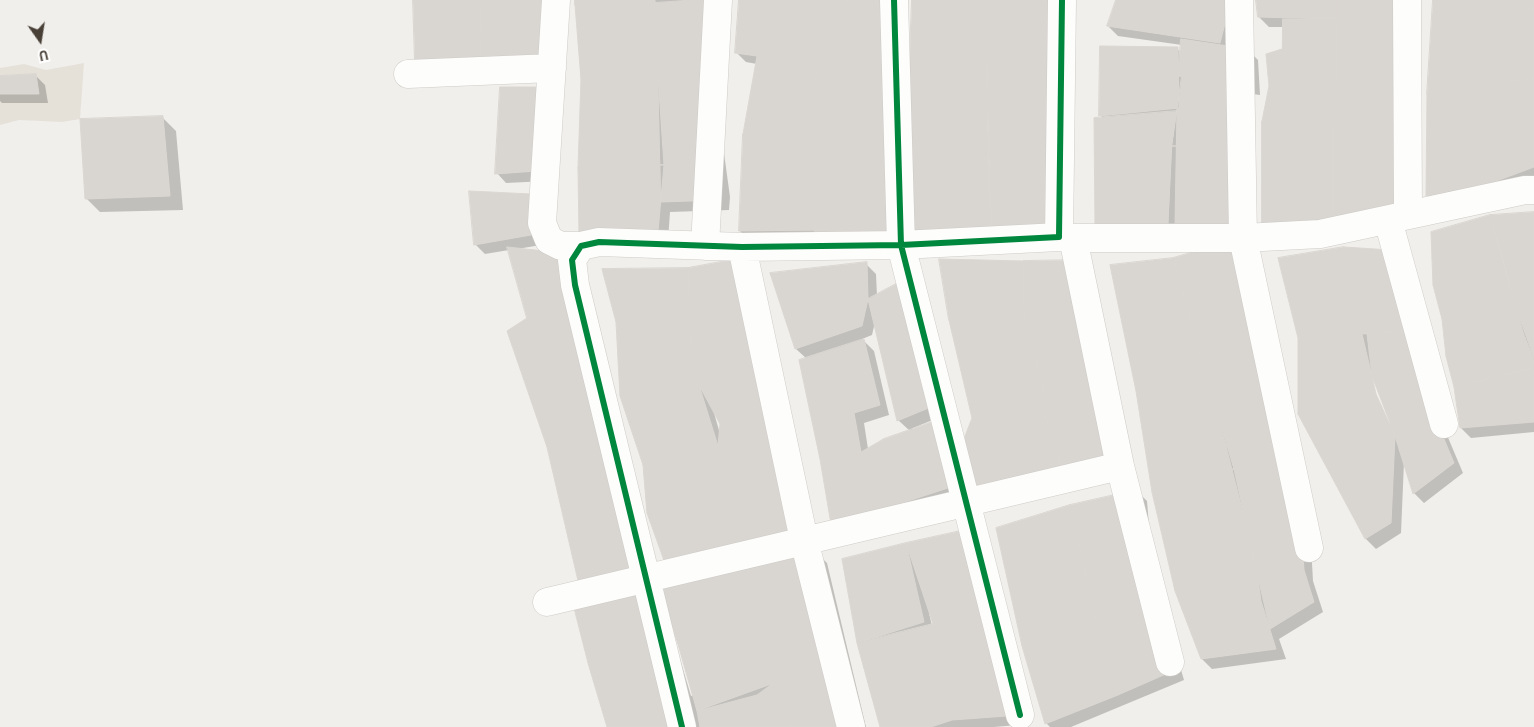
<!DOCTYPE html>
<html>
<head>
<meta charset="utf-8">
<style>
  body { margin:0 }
  #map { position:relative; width:1534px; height:727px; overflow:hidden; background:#f1efeb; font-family:"Alegreya Sans",sans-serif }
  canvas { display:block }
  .north { position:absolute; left:15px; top:15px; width:50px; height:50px; -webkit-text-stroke:4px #fff; paint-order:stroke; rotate:167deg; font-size:14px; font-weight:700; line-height:20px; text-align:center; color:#484037 }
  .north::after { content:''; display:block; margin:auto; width:18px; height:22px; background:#484037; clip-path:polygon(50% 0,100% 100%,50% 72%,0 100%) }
</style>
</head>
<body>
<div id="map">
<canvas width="1534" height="727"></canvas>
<div class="north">U</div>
</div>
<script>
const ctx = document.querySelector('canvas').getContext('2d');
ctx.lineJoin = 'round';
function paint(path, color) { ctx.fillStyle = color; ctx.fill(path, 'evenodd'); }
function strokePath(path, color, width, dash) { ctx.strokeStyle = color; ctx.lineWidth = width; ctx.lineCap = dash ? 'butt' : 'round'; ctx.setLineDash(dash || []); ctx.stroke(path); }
paint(new Path2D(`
  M84,63L80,119L62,122L19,120L0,125V68L24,64L46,70Z`), '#e5e1d9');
paint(new Path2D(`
  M576,0H718L715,87L730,197L729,210L670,212L668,240L591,246Z
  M740,0H894L898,240L750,241L740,231L757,64L746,62L736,52Z
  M1117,0H1243L1248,50L1258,60L1260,95L1246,93L1249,240L1309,510L1313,581L1323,612L1279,639L1286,659L1212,669L1202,659L1173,259L1238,241L1107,235L1103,119L1101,116V47L1177,49L1182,53V45L1118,36L1108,26Z
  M1258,0H1412L1284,50V27H1269L1259,17Z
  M1434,0H1534V180L1437,205L1427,195L1428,94Z
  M35,75L45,85L48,103H2L0,101V78Z
  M501,88L547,181L506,183L497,173Z
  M162,117L176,131L183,210L100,212L86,198Z
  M530,195L541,245L517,249L646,578L817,553L827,563L866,727H609L589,593L529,318L509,250L485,254L475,244ZM665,609H668L694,695L691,696Z
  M1534,213V432L1471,438L1461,428Z
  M1390,251L1425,383L1463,473L1424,503L1414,493L1404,462L1401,533L1376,549L1366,539L1299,413ZM1372,376L1391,423L1389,424L1375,394L1370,377Z
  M737,261L805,544L644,464L688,269ZM714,413L721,424L720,434Z
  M1023,262L1072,480L973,418Z
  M866,264L876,274L877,296L940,417L913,428L914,430L964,496L842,534L807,359L796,349L772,274ZM875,322L898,420L910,431L868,449L864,423L889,415L874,351L862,339L872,335Z
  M1137,491L1147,501L1152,562L1167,622L1184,680L1071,727H1050L1046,723L998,529L1071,506Z
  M965,532L1029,724L994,727H881L858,643L843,560ZM929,613H931L935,625L932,626Z`), '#0003');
const building = new Path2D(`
  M413,0H482L480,58L415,62Z
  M482,0H548L543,56L480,58Z
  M575,0H655V3L575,5Z
  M693,0H708L706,76L658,75L655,3Z
  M739,0H820L821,38L797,35L793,55L757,56L735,53Z
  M820,0H883L820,4Z
  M885,0L888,53L818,62L821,38L820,4Z
  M912,0H987V83L909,76Z
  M987,0H1056L1054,61L987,62Z
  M1116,0H1231L1220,43L1107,26Z
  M1256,0H1338V19L1258,17Z
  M1338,0H1402V17L1338,19Z
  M1433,0L1500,5L1502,83L1427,94Z
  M1442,0H1500V5Z
  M1500,0H1534V9L1500,5Z
  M655,3L658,75L581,79L575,5Z
  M1500,5L1534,9V78L1502,83Z
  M1402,17L1404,84L1338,82V19Z
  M1283,19H1338V82L1269,86L1266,54L1282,49Z
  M797,35L821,38L811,116L812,136L743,134L757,56L793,55Z
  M1181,39L1248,49L1250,85L1178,76Z
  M1100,46L1178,47L1179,108L1099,116Z
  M888,53L891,120L811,116L818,62Z
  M1054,61L1051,133L988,136L987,62Z
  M36,74L39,94H0V76Z
  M658,75L664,165L578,168L581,79Z
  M658,75L706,76L719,200L661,202Z
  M909,76L987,83L991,230L912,231Z
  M1182,76L1236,83L1237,147L1172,146Z
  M1534,78V167L1494,182L1502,83Z
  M1338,82L1404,84V129L1334,127Z
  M1338,82L1334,127L1262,121L1269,86Z
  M1502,83L1494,182L1426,196L1427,94Z
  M500,87H542L537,171L495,174Z
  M1177,111L1175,224L1095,225L1094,118Z
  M163,116L170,196L85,199L80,119Z
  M811,116L891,120L889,231L815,236Z
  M1262,121L1334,127V228L1262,233Z
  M1334,127L1404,129V211L1334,228Z
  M1051,133V226L991,230L988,136Z
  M743,134L812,136L815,230L739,231Z
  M1172,146L1237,147L1239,231L1168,230Z
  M664,165L658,231L579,236L578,168Z
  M469,191L531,194V235L474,245Z
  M1534,212V299L1515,305L1490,215Z
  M1490,215L1505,267L1433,285L1431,232Z
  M1243,238L1257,301L1188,313L1173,258Z
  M507,247L563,253L572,307L527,318Z
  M1344,247L1362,334L1298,338L1278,258Z
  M1344,247L1390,250L1411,331L1362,334Z
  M1173,258L1205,372L1136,391L1110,265Z
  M737,259L753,340L691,351L688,268Z
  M939,259L1023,261V306L949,320Z
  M1077,260L1087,311L1028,328L1023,306V261Z
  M867,262L868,299L862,326L795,349L770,273Z
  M1505,267L1515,305L1442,319L1433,285Z
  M688,268L689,308L616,322L602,269Z
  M909,277L931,407L897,421L868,299Z
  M1534,299V358L1515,305Z
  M1257,301L1270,363L1205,372L1188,313Z
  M1515,305L1524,335L1446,356L1442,319Z
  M1023,306L1047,406L1043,408L972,418L949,320Z
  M572,307L602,433L547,447L507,331L527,318Z
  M689,308L691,351L699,385L620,396L616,322Z
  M1087,311L1102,377L1044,395L1028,328Z
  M1411,331L1416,372L1372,376L1367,334Z
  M1362,334L1376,394L1298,414V338Z
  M1524,335L1534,360V368L1454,387L1446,356Z
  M864,339L880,405L854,413L861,452L820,459L799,360Z
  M753,340L770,416L720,424L699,385L691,351Z
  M1270,363L1285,430L1226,446L1205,372Z
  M1534,368V422L1460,428L1454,387Z
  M1205,372L1234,469L1152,492L1136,391Z
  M1416,372L1454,463L1413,494L1395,436L1372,376Z
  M1102,377L1120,466L1062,471L1043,408L1047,406L1044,395Z
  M699,385L718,446L643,465L620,396Z
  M1376,394L1395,436L1391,523L1365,539L1298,414Z
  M1043,408L1052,440L965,464V436L972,418Z
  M770,416L780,466L734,489L718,446L720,424Z
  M938,420L954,486L899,504L884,439Z
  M1285,430L1299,499L1243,513L1226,446Z
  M602,433L637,568L579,585L547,447Z
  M884,439L899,504L831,524L820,459L861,452Z
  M1052,440L1062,471L976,492L965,464Z
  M718,446L734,489L647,513L643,465Z
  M780,466L795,535L741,543L734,489Z
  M1234,469L1257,573L1175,591L1152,492Z
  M734,489L741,543L666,566L647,513Z
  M1137,490L1142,551L1084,566L1070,505Z
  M1299,499L1304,570L1257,573L1243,513Z
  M1070,505L1098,629L1022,646L996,528Z
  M965,530L993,610L933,624L906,543Z
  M906,543L924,622L857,643L842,559Z
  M1142,551L1157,611L1098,629L1084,566Z
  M817,552L830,606L755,625L741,566Z
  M741,566L755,625L678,644L657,580Z
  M1304,570L1314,602L1270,629L1257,573Z
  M1257,573L1261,601L1276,649L1201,659L1175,591Z
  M650,579L669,641L588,663L571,596Z
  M830,606L845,671L772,684L755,625Z
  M993,610L1020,715L952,720L933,624Z
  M1157,611L1175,670L1118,695L1098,629Z
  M933,624L952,720L931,727H880L857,643Z
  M755,625L772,684L757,695L697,711L678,644Z
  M1098,629L1118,695L1045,724L1022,646Z
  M669,641L689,710L617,727H607L588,663Z
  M845,671L859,727H791V723L772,684Z
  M772,684L791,723V727H700L697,711Z
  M689,710L692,727H617Z`);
paint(building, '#d9d6d2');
strokePath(building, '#dad6d1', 1);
const minor = new Path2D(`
  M556,0L542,223L549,240L561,246H581
  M894,0L901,245L1020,715
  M1239,0L1243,238L1309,548
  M1407,0L1408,214
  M408,74L552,68
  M1388,220L1444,424
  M1059,237L1073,238H1243L1320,234L1525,190H1534
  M1073,238L1120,466L1170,662
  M705,246L718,0
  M742,247L804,540L851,727
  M547,602L1120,466
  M682,727L575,285L572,260L581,246L599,242L742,247L901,245L1059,237L1062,0`);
strokePath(minor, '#cecbc7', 29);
strokePath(minor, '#fdfdfc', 28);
strokePath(new Path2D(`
  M894,0L901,245L1020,715
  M682,727L575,285L572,260L581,246L599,242L742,247L901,245L1059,237L1062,0`), '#00873e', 6);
</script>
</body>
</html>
